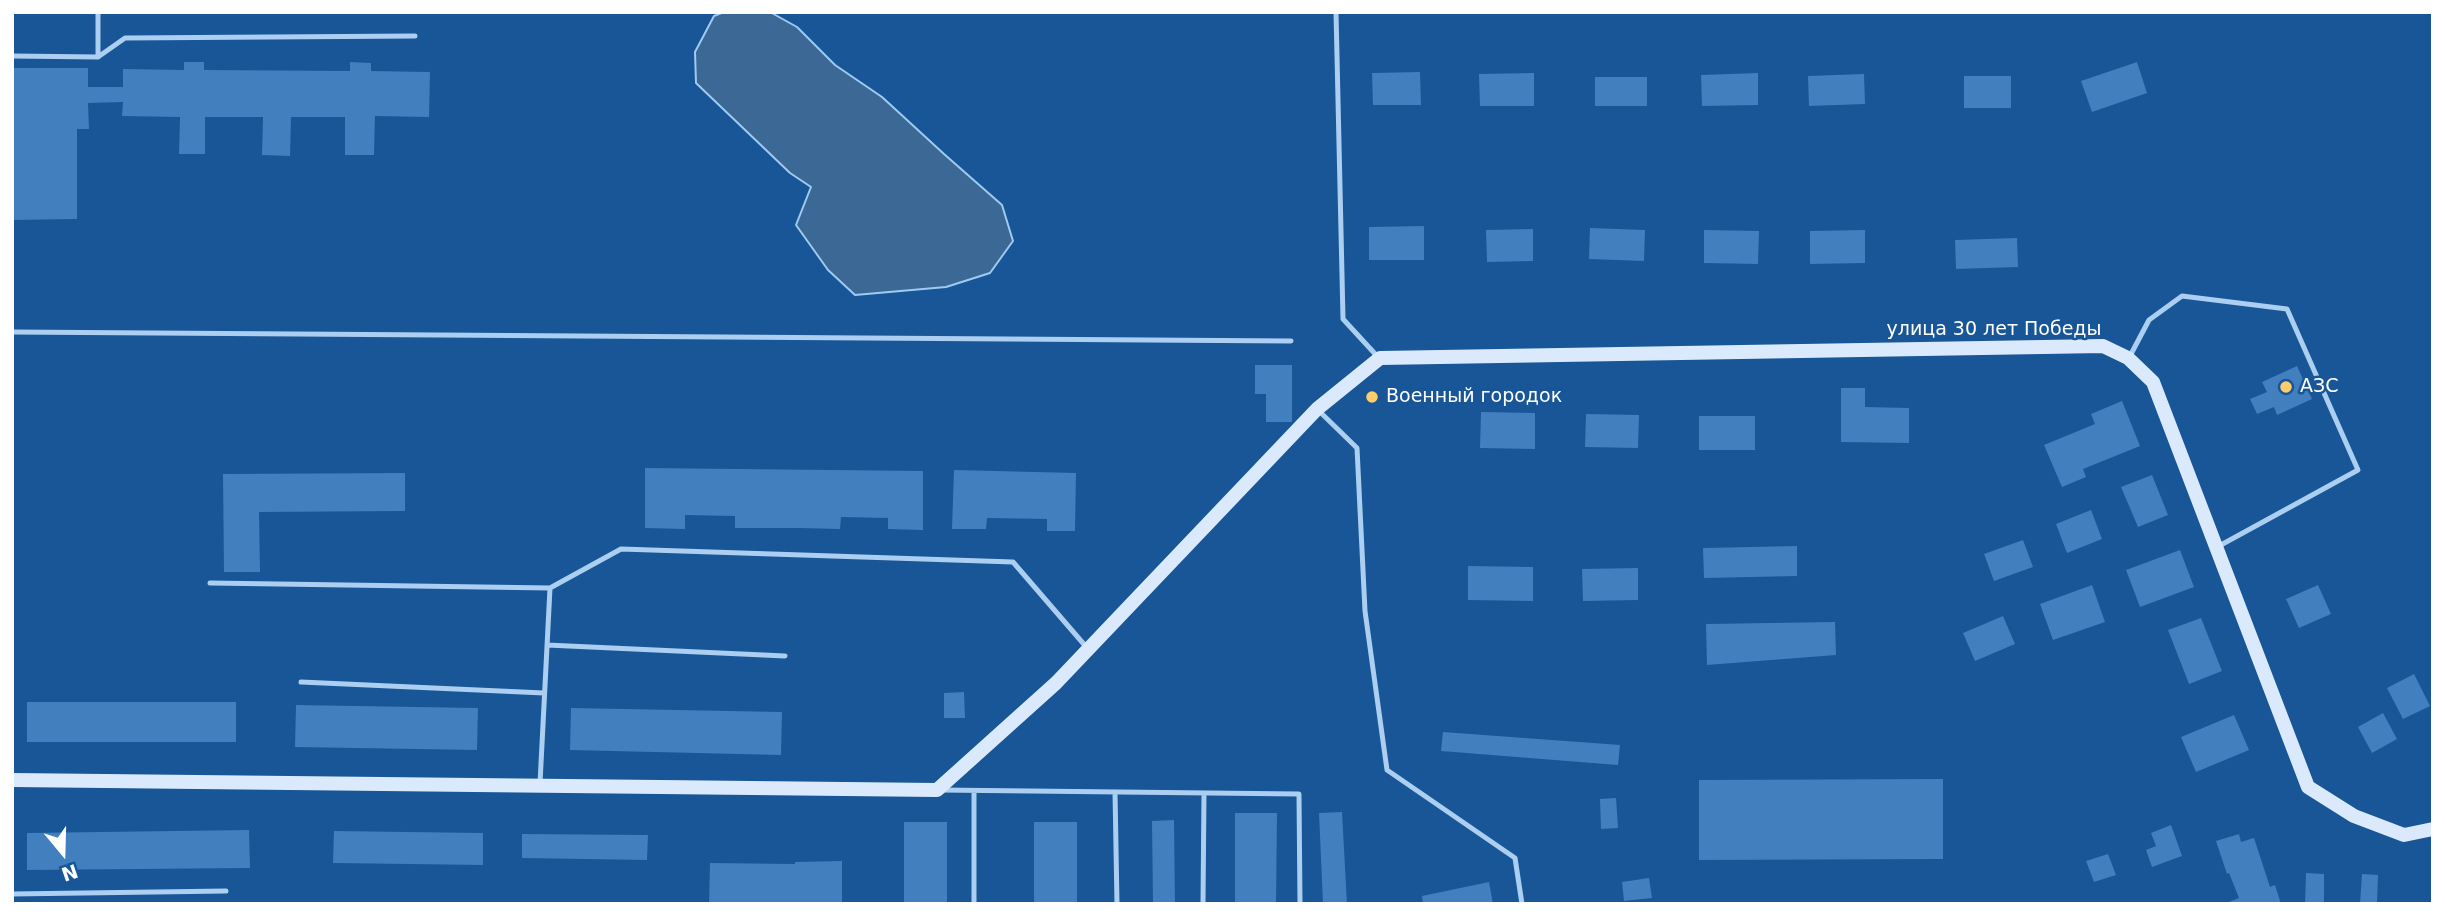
<!DOCTYPE html>
<html>
<head>
<meta charset="utf-8">
<style>
  body { margin:0 }
  #map { position:relative; width:2445px; height:916px; overflow:hidden; background:#185697; font-family:"DejaVu Sans",sans-serif }
  canvas { display:block }
  .frame { position:absolute; inset:0; border:14px solid #fff; pointer-events:none }
  .north { position:absolute; left:28px; top:818px; width:70px; height:70px; -webkit-text-stroke:5px #185697; paint-order:stroke; rotate:161deg; font-size:19px; font-weight:700; line-height:28px; text-align:center; color:#fff }
  .north::after { content:''; display:block; margin:auto; width:24px; height:32px; background:#fff; clip-path:polygon(50% 0,100% 100%,50% 72%,0 100%) }
</style>
</head>
<body>
<div id="map">
<canvas width="2445" height="916"></canvas>
<div class="frame"></div>
<div class="north">N</div>
</div>
<script>
const ctx = document.querySelector('canvas').getContext('2d');
ctx.lineJoin = 'round';
function paint(path, color) { ctx.fillStyle = color; ctx.fill(path, 'evenodd'); }
function strokePath(path, color, width, dash) { ctx.strokeStyle = color; ctx.lineWidth = width; ctx.lineCap = dash ? 'butt' : 'round'; ctx.setLineDash(dash || []); ctx.stroke(path); }
function label(font, color, halo, rows, align = 'center') {
  ctx.font = font + ' "DejaVu Sans",sans-serif'; ctx.lineWidth = 5; ctx.setLineDash([]); ctx.textBaseline = 'middle'; ctx.strokeStyle = halo; ctx.fillStyle = color; for (const [text, x, y, turn = 0] of rows) {
    ctx.save(); ctx.translate(x, y); ctx.rotate((+turn || 0) * Math.PI / 180); ctx.textAlign = isNaN(turn) ? turn : align; if (halo) ctx.strokeText(text, 0, 0); ctx.fillText(text, 0, 0); ctx.restore();
  }
}
const water = new Path2D(`
  M724,12H770L797,27L835,65L882,97L944,154L1002,205L1013,241L990,273L946,287L855,295L828,270L796,225L811,187L790,173L696,83L695,52L714,16Z`);
paint(water, '#3c6896');
strokePath(water, '#9ecaf3', 2);
paint(new Path2D(`
  M184,62H204V70L350,71V62L371,63V71L430,72L429,117L375,116L374,155H345V117H291L290,156L262,155L263,117H205V154H179L180,117L122,116L123,102L88,103L89,129H77V219L12,220V68H88V87H123V69L184,70Z
  M2137,62L2147,93L2092,112L2081,81Z
  M1420,72L1421,105H1373L1372,73Z
  M1534,73V106H1480L1479,74Z
  M1758,73V105L1702,106L1701,75Z
  M1864,74L1865,104L1809,106L1808,76Z
  M1964,76H2011V108H1964Z
  M1595,77H1647V106H1595Z
  M1424,226V260H1369V227Z
  M1590,228L1645,230L1644,261L1589,259Z
  M1533,229V261L1487,262L1486,230Z
  M1704,230L1759,231L1758,264L1704,263Z
  M1865,230V263L1810,264V231Z
  M2017,238L2018,267L1956,269L1955,240Z
  M1255,365H1292V422H1266V394H1255Z
  M2297,366L2312,399L2277,415L2274,407L2257,414L2250,399L2267,392L2262,382Z
  M1841,388H1865V407L1909,408V443L1841,442Z
  M2122,401L2140,446L2083,469L2086,477L2062,487L2044,445L2095,424L2091,414Z
  M1481,412L1535,413V449L1480,448Z
  M1586,414L1639,415L1638,448L1585,447Z
  M1699,416H1755V450H1699Z
  M645,468L923,471V530L888,529V518L841,517L840,529L799,528H735V516L685,515V529L645,528Z
  M954,470L1076,473L1075,531H1047V519L987,518L986,529H952Z
  M405,473V511L259,512L260,572H224L223,474Z
  M2152,475L2168,515L2138,527L2121,487Z
  M2091,510L2102,539L2067,553L2056,524Z
  M2023,540L2033,567L1994,581L1984,554Z
  M1797,546V576L1704,578L1703,548Z
  M2180,550L2194,587L2140,607L2126,570Z
  M1468,566L1533,567V601L1468,600Z
  M1638,568V600L1583,601L1582,569Z
  M2092,585L2105,622L2053,640L2040,604Z
  M2318,585L2331,614L2299,628L2286,599Z
  M2003,616L2015,644L1975,661L1963,633Z
  M2201,618L2222,671L2189,684L2168,630Z
  M1835,622L1836,655L1707,665L1706,624Z
  M2414,674L2430,706L2403,719L2387,688Z
  M964,692L965,718H944V693Z
  M27,702H236V742H27Z
  M296,705L478,708L477,750L295,747Z
  M571,708L782,712L781,755L570,750Z
  M2383,713L2397,739L2372,753L2358,727Z
  M2234,715L2249,750L2196,772L2181,737Z
  M1443,732L1620,745L1618,765L1441,751Z
  M1943,779V859L1699,860V780Z
  M1616,798L1618,828L1601,829L1600,799Z
  M1342,812L1347,904H1323L1319,813Z
  M1235,813H1277L1276,904H1235Z
  M1174,820L1175,904H1153L1152,821Z
  M904,822H947V904H904Z
  M1034,822H1077V904H1034Z
  M2171,825L2182,856L2152,867L2146,850L2156,846L2151,833Z
  M249,830L250,868L27,870V833Z
  M334,831L483,833V865L333,863Z
  M522,834L648,835L647,860L522,858Z
  M2239,834L2241,842L2254,838L2270,887L2275,885L2281,904H2230L2229,902L2239,898L2229,873L2227,874L2216,841Z
  M2108,854L2116,875L2094,882L2086,861Z
  M842,861V904H709L710,863L795,864V862Z
  M2306,873L2324,874V904H2305Z
  M2362,874L2378,875L2377,904H2360Z
  M1649,878L1652,898L1624,901L1622,882Z
  M1489,882L1493,904H1423L1422,896Z`), '#417fbe');
strokePath(new Path2D(`
  M1336,12L1343,319L1377,356
  M12,56L98,57L125,38L415,36
  M98,57V12
  M12,332L1291,341
  M2130,356L2149,320L2182,296L2287,309L2358,470L2219,546
  M1317,409L1357,448L1365,611L1387,770L1515,858L1522,904
  M210,583L550,588L540,783
  M550,588L621,549L1013,562L1088,649
  M547,645L785,656
  M301,682L544,693
  M940,790L1299,794L1300,904
  M1115,792L1117,904
  M12,894L226,891
  M974,904V791
  M1203,904L1204,793`), '#abcef1', 5);
strokePath(new Path2D(`
  M12,780L937,790L1056,683L1317,409L1380,358L2103,346L2128,358L2153,382L2308,787L2354,816L2404,835L2433,829`), '#daeafc', 14);
for (const [x, y, r, color] of [
  [2286,387,7,"#ffcd6b"],
  [1372,397,7,"#ffcd6b"]
]) { const dot = new Path2D(); dot.arc(x, y, r, 0, 2 * Math.PI); ctx.fillStyle = color; ctx.fill(dot); strokePath(dot, '#185697', 2.5); }
label('19px', '#fff', '#185697', [
  ["улица 30 лет Победы",1994,330]
]);
label('19px', '#fff', '#185697', [
  ["АЗС",2300,387],
  ["Военный городок",1386,397]
], 'left');
</script>
</body>
</html>
